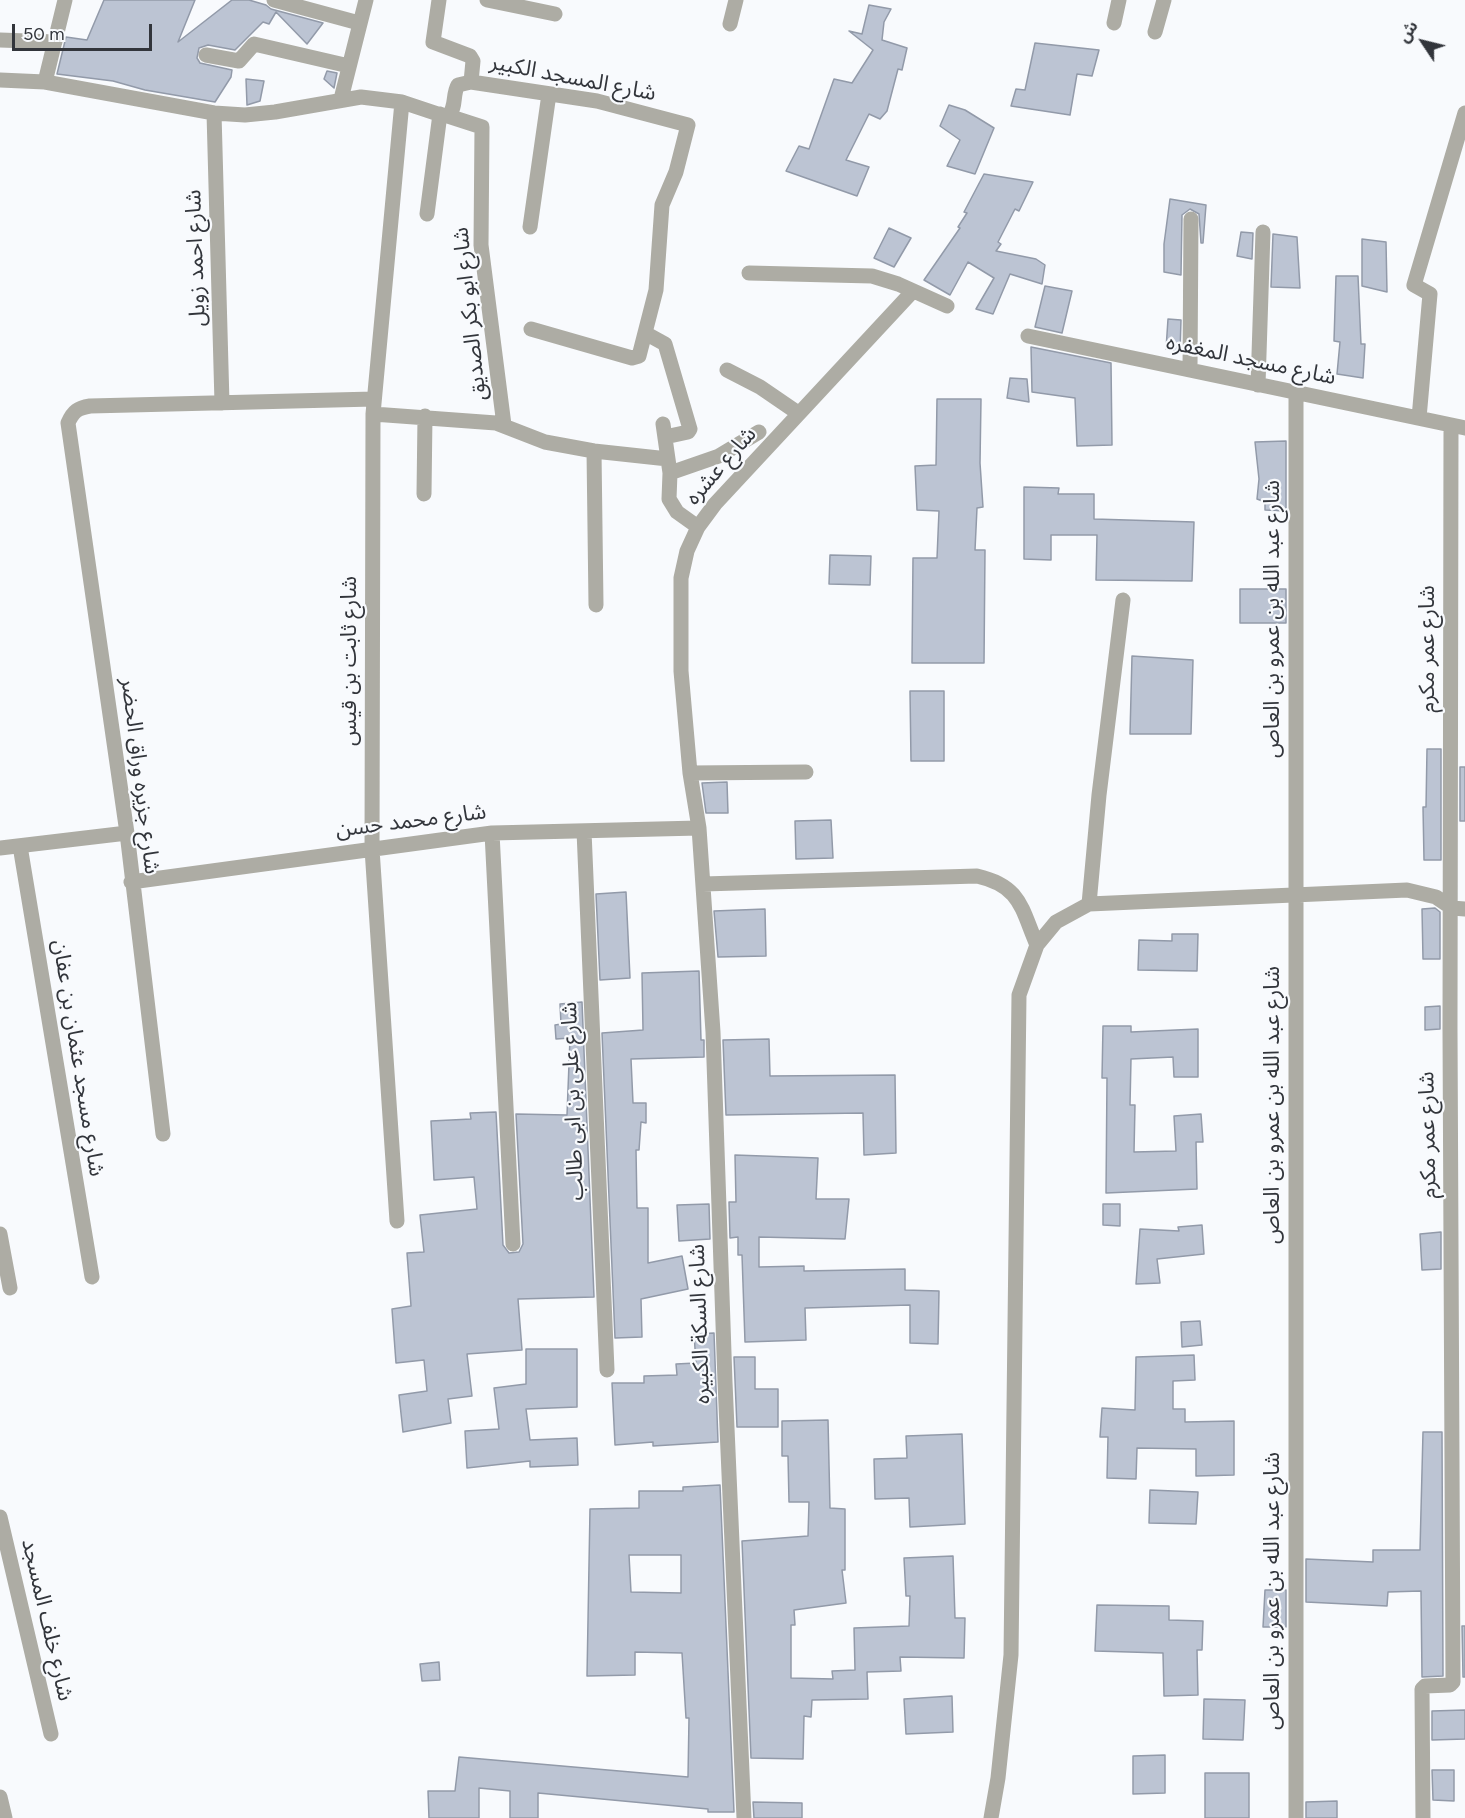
<!DOCTYPE html>
<html>
<head>
<meta charset="utf-8">
<style>
  body { margin:0 }
  #map { position:relative; width:1465px; height:1818px; overflow:hidden; background:#f8fafd; font-family:Figtree,"Noto Sans Arabic",sans-serif }
  canvas { display:block }
  .north { position:absolute; left:1393px; top:12px; width:60px; height:60px; -webkit-text-stroke:4px #f8fafd; paint-order:stroke; rotate:305deg; font-size:16px; font-weight:700; line-height:24px; text-align:center; color:#32353b }
  .north::after { content:''; display:block; margin:auto; width:21px; height:27px; background:#32353b; clip-path:polygon(50% 0,100% 100%,50% 72%,0 100%) }
  .scale { position:absolute; left:12px; top:24px; width:140px; height:27px; box-sizing:border-box; border:3px solid #32353b; border-top:0; padding-left:8px; font-size:18px; line-height:21px; white-space:nowrap; color:#32353b; -webkit-text-stroke:4px #f8fafd; paint-order:stroke }
</style>
</head>
<body>
<div id="map">
<canvas width="1465" height="1818"></canvas>
<div class="north">ش</div>
<div class="scale">50 m</div>
</div>
<script>
const ctx = document.querySelector('canvas').getContext('2d');
ctx.lineJoin = 'round';
function paint(path, color) { ctx.fillStyle = color; ctx.fill(path, 'evenodd'); }
function strokePath(path, color, width, dash) { ctx.strokeStyle = color; ctx.lineWidth = width; ctx.lineCap = dash ? 'butt' : 'round'; ctx.setLineDash(dash || []); ctx.stroke(path); }
function label(font, color, halo, rows, align = 'center') {
  ctx.font = font + ' Figtree,"Noto Sans Arabic",sans-serif'; ctx.lineWidth = 4.5; ctx.setLineDash([]); ctx.textBaseline = 'middle'; ctx.strokeStyle = halo; ctx.fillStyle = color; for (const [text, x, y, turn = 0] of rows) {
    ctx.save(); ctx.translate(x, y); ctx.rotate((+turn || 0) * Math.PI / 180); ctx.textAlign = isNaN(turn) ? turn : align; if (halo) ctx.strokeText(text, 0, 0); ctx.fillText(text, 0, 0); ctx.restore();
  }
}
const building = new Path2D(`
  M104,0H195L178,42L232,0H249L266,5L271,9L323,23L307,44L276,12L269,24L263,22L235,50L208,45L199,48L197,58L200,63L232,70L231,77L215,102L145,90L113,81L57,74L66,37L87,40Z
  M869,5L891,9L884,22L882,40L907,48L902,70L898,69L887,111L880,119L869,114L846,160L869,167L857,196L786,171L799,146L809,149L834,79L852,83L873,50L849,31L862,34Z
  M1035,43L1099,50L1092,76L1077,74L1070,115L1011,106L1016,89L1025,90Z
  M327,71L337,73L334,88L324,79Z
  M246,79L264,81L260,101L247,105Z
  M949,105L965,110L994,128L975,174L947,166L960,140L940,126Z
  M984,174L1033,182L1019,211L1015,209L998,242L1001,244L996,251L1036,259L1045,265L1042,284L1010,274L993,314L976,309L994,278L968,262L950,295L924,280L960,228L958,227L967,213L964,212Z
  M1170,199L1206,205L1203,243H1201L1199,214L1190,209L1182,215L1181,275L1164,272V244Z
  M889,228L911,238L894,267L874,258Z
  M1241,232L1253,233L1252,259L1237,256Z
  M1273,234L1297,237L1300,288L1271,287Z
  M1362,239L1386,242L1387,292L1362,286Z
  M1336,276H1358L1361,344H1365L1363,378L1337,374L1340,342L1334,341Z
  M1045,286L1072,291L1062,333L1035,327Z
  M1168,319L1181,320L1180,352L1166,349Z
  M1031,347L1111,363L1112,445L1077,446L1075,398L1032,392Z
  M1010,378L1027,379L1029,402L1007,398Z
  M937,399H981L980,463L983,507L977,508L975,550H985L984,663H912L913,558H937L939,511L917,510L915,466L936,465Z
  M1286,441V511L1265,510V502L1257,499L1259,479L1255,442Z
  M1024,487L1059,488L1058,494H1094V519L1194,522L1192,581L1096,580L1097,535H1051V560L1024,559Z
  M830,555L871,556L870,585L829,584Z
  M1240,589H1286V623H1240Z
  M1132,656L1193,660L1191,734H1130Z
  M910,691H944V761H911Z
  M1427,749H1441V860H1424L1423,807H1426Z
  M1460,767H1465V821H1460Z
  M727,782L728,813H706L702,783Z
  M831,820L833,858L796,859L795,821Z
  M626,892L630,978L600,980L596,894Z
  M1435,908L1440,912V959H1423L1422,909Z
  M765,909L766,956L718,957L714,911Z
  M1172,934H1198L1197,971L1138,970L1139,940L1172,941Z
  M699,971L701,1040H704V1057L631,1059L633,1103H646V1123L641,1122L639,1150H636L637,1208H648V1263L682,1256L688,1289L641,1299L642,1337L615,1338L602,1033L643,1030L642,973Z
  M582,1002L594,1297L518,1299L522,1350L467,1354L472,1396L448,1399L451,1423L403,1432L399,1395L427,1391L424,1360L396,1363L392,1309L411,1306L407,1253L424,1252L420,1215L477,1209L474,1177L434,1180L431,1121L471,1119L470,1113L496,1112L503,1245L509,1253L519,1252L523,1244L516,1114L567,1115L570,1038L556,1039L555,1025L561,1024L560,1004Z
  M1440,1006V1029L1425,1030V1007Z
  M1103,1026H1131V1032L1198,1029V1077H1174L1173,1057L1131,1059L1130,1105H1135L1134,1152L1176,1151L1174,1116L1201,1114L1203,1142H1196L1197,1189L1106,1193L1107,1078H1102Z
  M769,1039L770,1076L895,1075L896,1153L864,1155L863,1113L726,1115L723,1040Z
  M735,1155L818,1158L816,1199H849L845,1239L759,1237V1267L804,1266V1271L905,1269V1290L939,1291L938,1344L910,1343V1305L805,1308L806,1340L745,1342L742,1255H738V1237L730,1238L729,1202H736Z
  M709,1204L710,1239L679,1241L677,1205Z
  M1103,1204H1120V1226L1103,1225Z
  M1202,1225L1204,1254L1157,1259L1160,1283L1136,1284L1140,1229L1179,1231L1178,1227Z
  M1441,1232V1269L1422,1270L1420,1234Z
  M1200,1321L1202,1345L1182,1347L1181,1322Z
  M714,1333L718,1442L653,1446V1442L615,1445L612,1383H644V1376L677,1375L676,1364L696,1363L694,1334Z
  M526,1349H577V1407L526,1409L530,1440L577,1438L578,1465L530,1467V1461L467,1468L465,1431L499,1429L494,1388L526,1384Z
  M1194,1355L1195,1380L1173,1381V1409H1185V1422L1234,1421V1475L1196,1476V1449L1137,1448L1136,1479L1107,1478L1108,1437H1100L1102,1408L1135,1410L1136,1357Z
  M734,1357H755V1389H778V1427H737Z
  M828,1420L830,1508L845,1509V1570H842L846,1603L794,1610L795,1625H791V1678L833,1679L832,1671L855,1670L854,1628L909,1626L910,1596H906L904,1558L953,1556L955,1618H965L964,1658L900,1657L901,1671L867,1672L868,1699L812,1700L811,1717L804,1716L803,1759L751,1758L742,1541L808,1536L809,1502H789L788,1456H782V1421Z
  M1423,1432H1442L1443,1676L1422,1677L1421,1591L1388,1592L1387,1606L1306,1602V1559L1373,1562V1550H1420Z
  M962,1434L965,1524L910,1527L909,1498L875,1499L874,1459L907,1458L906,1436Z
  M720,1485L734,1812H708V1809L538,1793V1818H510V1791L479,1788V1818H429L428,1791H455L459,1757L688,1777L689,1718H686L682,1653L635,1652V1675L587,1676L590,1509L639,1508V1491H683V1487ZM629,1555H681V1593L631,1592Z
  M1150,1490L1198,1492L1196,1524L1149,1523Z
  M1265,1590H1286V1627H1263Z
  M1097,1605L1169,1606V1620L1203,1621L1202,1650H1197L1198,1695L1164,1696L1163,1653L1095,1651Z
  M1462,1626H1465V1677H1463Z
  M439,1662L440,1680L422,1681L420,1664Z
  M952,1696L953,1732L906,1734L904,1699Z
  M1204,1699L1245,1700L1243,1740L1203,1739Z
  M1465,1710V1739L1432,1740V1711Z
  M1165,1755V1793L1133,1794V1756Z
  M1432,1770H1454V1801L1433,1800Z
  M1205,1773H1249V1818H1205Z
  M1337,1801V1818H1306V1802Z
  M753,1802L802,1803V1818H754Z`);
paint(building, '#bcc4d3');
strokePath(building, '#929aa9', 1.5);
strokePath(new Path2D(`
  M274,0L359,23
  M439,0L433,42L470,56L473,61L471,82
  M487,0L555,14
  M1114,23L1119,0
  M730,24L736,0
  M1155,32L1164,0
  M0,40L55,42
  M206,55L239,61L254,44L349,66
  M0,80L45,82L214,113L245,115L275,112L361,97L402,102L444,116H448C457,107 452,95 458,85L471,82L597,101L688,125L676,172L662,205L656,290L639,356L632,358L531,329
  M45,82L65,0
  M341,99L366,0
  M214,113L222,403
  M448,116L482,127L481,245L504,425
  M427,214L440,114
  M530,227L549,94
  M749,273L872,276L898,284L947,306
  M645,333L665,344L690,429L688,432L665,437
  M1028,336L1465,428
  M727,370L760,387L798,413
  M1190,370L1191,219
  M1258,385L1263,232
  M373,414L496,423L545,442L594,451L668,459
  M1419,418L1430,294L1414,285L1465,113
  M663,424L670,473L669,499L677,512L698,527
  M594,451L596,605
  M670,473L719,456L759,432
  M424,494L425,416
  M690,773L806,772
  M584,831L607,1370
  M492,833L513,1244
  M20,846L92,1277
  M0,848L127,833
  M131,882L492,833L699,828
  M703,884L977,876C1021,886 1021,908 1037,945
  M1089,904L1099,795L1123,600
  M163,1134L127,833L68,423C73,411 78,408 90,406L374,399
  M397,1221L372,849L373,414L402,102
  M0,1234L10,1288
  M0,1517L51,1734
  M0,1797L5,1818
  M744,1818L725,1382L713,1032L699,828L690,773L681,671V578L687,551L698,527L715,504L913,291
  M991,1818L998,1778L1011,1655L1019,995L1037,945L1056,922L1089,904L1407,890L1436,897L1452,908L1465,909
  M1296,1818V393
  M1423,1818L1422,1689L1425,1686L1450,1685L1453,1682L1450,1029L1451,425`), '#adaca4', 15);
label('22px', '#32353b', '#f8fafd', [
  ["شارع المسجد الكبير",573,78,11],
  ["شارع احمد زويل",196,258,-92],
  ["شارع ابو بكر الصديق",470,314,-96],
  ["شارع مسجد المغفره",1251,360,12],
  ["شارع عشره",721,466,-49],
  ["شارع عبد الله بن عمرو بن العاص",1273,619,-90],
  ["شارع عمر مكرم",1428,649,-90],
  ["شارع ثابت بن قيس",350,661,-90],
  ["شارع جزيره وراق الحضر",140,776,83],
  ["شارع محمد حسن",411,821,-7],
  ["شارع مسجد عثمان بن عفان",78,1058,81],
  ["شارع على بن ابى طالب",573,1101,-92],
  ["شارع عبد الله بن عمرو بن العاص",1273,1105,-90],
  ["شارع عمر مكرم",1428,1135,-91],
  ["شارع السكة الكبيره",700,1324,-92],
  ["شارع عبد الله بن عمرو بن العاص",1273,1591,-90],
  ["شارع خلف المسجد",47,1620,77]
]);
</script>
</body>
</html>
